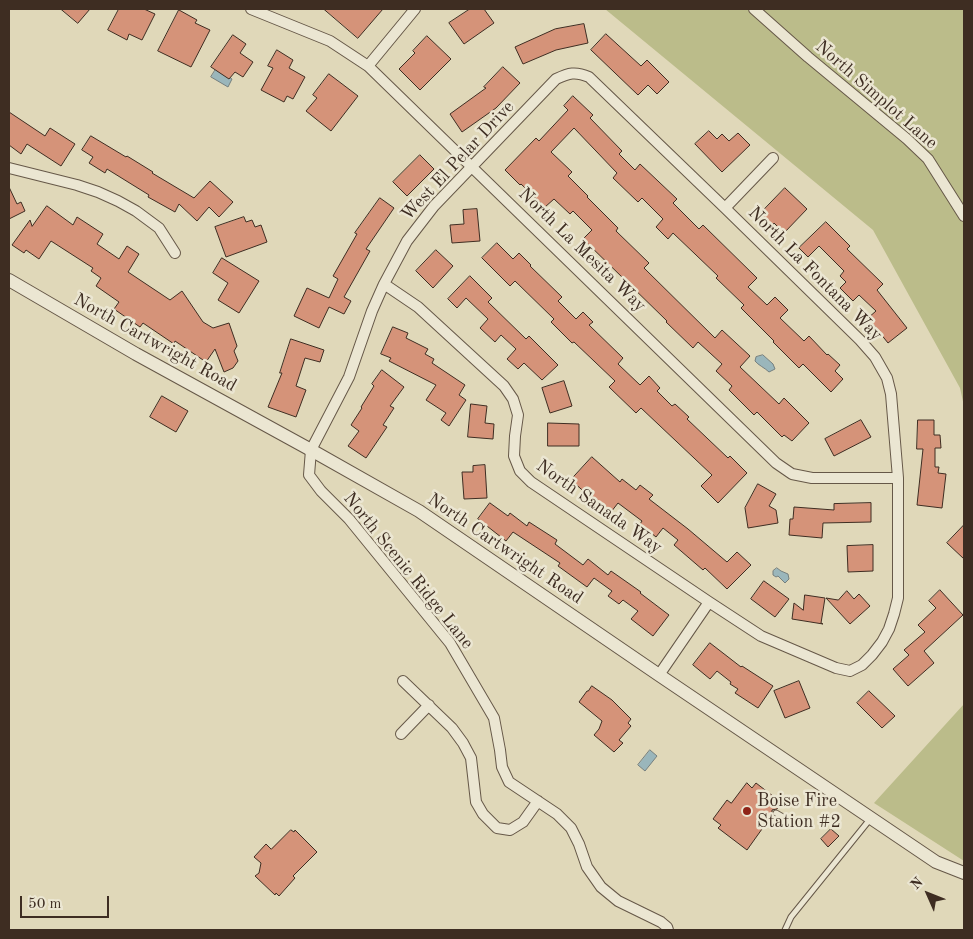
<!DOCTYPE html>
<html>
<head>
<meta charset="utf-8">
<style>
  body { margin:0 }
  #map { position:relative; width:973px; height:939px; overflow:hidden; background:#e0d8b9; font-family:"Old Standard TT",serif }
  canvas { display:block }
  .frame { position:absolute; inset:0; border:10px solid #3e2d22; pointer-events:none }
  .north { position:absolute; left:903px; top:869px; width:50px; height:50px; -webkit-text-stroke:4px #ebe6d2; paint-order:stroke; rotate:314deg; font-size:14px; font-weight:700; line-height:20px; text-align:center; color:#3e2d22 }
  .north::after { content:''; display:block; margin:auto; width:18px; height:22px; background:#3e2d22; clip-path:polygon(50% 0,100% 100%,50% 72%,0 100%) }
  .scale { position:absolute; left:20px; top:896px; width:89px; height:22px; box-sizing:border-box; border:2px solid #3e2d22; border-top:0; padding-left:6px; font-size:15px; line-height:18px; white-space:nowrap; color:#3e2d22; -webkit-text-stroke:4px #ebe6d2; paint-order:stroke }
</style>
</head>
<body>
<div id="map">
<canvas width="973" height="939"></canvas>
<div class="frame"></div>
<div class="north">N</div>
<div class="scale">50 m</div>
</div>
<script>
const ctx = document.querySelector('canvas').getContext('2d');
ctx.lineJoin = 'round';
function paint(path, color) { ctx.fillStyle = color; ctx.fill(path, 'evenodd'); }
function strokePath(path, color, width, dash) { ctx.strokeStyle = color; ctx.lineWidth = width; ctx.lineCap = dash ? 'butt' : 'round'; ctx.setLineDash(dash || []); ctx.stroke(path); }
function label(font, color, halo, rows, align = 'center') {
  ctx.font = font + ' "Old Standard TT",serif'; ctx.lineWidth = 5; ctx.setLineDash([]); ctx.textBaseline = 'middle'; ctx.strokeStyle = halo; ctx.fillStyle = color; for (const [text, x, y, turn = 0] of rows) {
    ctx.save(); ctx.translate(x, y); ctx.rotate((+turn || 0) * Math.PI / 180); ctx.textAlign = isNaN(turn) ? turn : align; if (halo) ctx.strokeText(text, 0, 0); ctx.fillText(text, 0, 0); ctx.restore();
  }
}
paint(new Path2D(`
  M605,9H964V406L960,388L873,230Z
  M964,704V861L874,803Z`), '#bbbc8a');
const water = new Path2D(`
  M216,69L232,79L228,87L211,77Z
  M763,355L773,364L775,369L769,372C765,368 758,365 755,361L756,357Z
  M777,568L781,571L788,574L789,579L785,583L778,576L776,577L773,575V571Z
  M650,750L657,756L645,771L638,765Z`);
paint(water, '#9ab6bb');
strokePath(water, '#757f7e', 1);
const building = new Path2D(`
  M61,9H90L78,23Z
  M119,9H144L155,14L142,40L129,34L127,40L108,30Z
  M324,9H383L358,38Z
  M470,9H484L494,23L464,44L449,23Z
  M179,10L197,20L195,23L210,30L191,67L158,51Z
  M584,24L588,43L556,50L523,64L515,47L555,29Z
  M606,34L641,66L647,60L669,82L657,94L648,85L638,95L591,50Z
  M233,35L246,44L240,53L253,62L243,77L235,72L229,79L211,67Z
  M427,36L451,59L420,90L399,69L415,53L413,51Z
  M277,50L293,60L289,68L305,77L293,99L287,96L284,102L261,90L273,68L268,66Z
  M503,67L520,83L496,108L462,132L450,114L486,88L484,87Z
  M329,74L358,96L331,131L306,111L317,98L313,95Z
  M573,96L593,115L590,118L622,151L619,154L635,170L640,164L677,199L673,203L699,229L703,225L757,278L748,287L767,305L775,297L788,310L780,318L804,341L809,336L827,355L828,354L840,365L835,371L843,379L831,392L803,364L799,368L773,342L774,341L741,308L744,305L716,278L718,276L673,233L668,239L656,227L663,219L642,198L638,202L613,178L617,173L574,128L551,152L572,172L568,176L588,196L587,197L618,228L616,231L649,263L644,268L715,338L722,330L750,356L740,367L779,404L784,398L809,423L792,441L784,435L782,437L757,412L754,415L729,390L732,386L716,371L722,364L698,342L693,348L666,322L667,321L583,239L592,230L573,211L570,214L554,199L545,207L521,184L520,185L505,170L536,138L539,141L568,110L564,106Z
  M9,112L45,136L50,128L75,144L61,166L27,144L21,154L9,145Z
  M709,131L717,139L722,134L729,141L738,133L750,145L722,172L695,144Z
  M91,136L126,157L127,156L153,172L152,173L194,198L210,181L233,202L219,217L209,207L197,221L179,204L175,212L148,197L149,195L107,169L105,173L89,163L93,157L82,150Z
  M420,155L434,169L407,196L393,182Z
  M9,187L17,204L21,202L25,211L9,219Z
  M785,188L807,209L784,233L774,223L772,226L760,214Z
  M380,198L394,208L366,249L370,251L344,297L351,301L344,314L329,307L319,328L294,316L307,288L329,298L338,279L333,276L357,234L355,233Z
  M47,206L73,225L77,217L103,234L97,244L119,259L127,246L139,254L128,272L170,300L182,291L203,322L213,328L229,323L237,346L234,351L238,361L233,368L224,372L215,349L206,362L175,341L174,344L143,323L140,327L114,309L119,302L96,286L101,278L91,271L93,268L51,241L39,259L26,250L24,253L12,245L30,220L32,226Z
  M477,209L480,241L452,243L450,225L464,224L463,210Z
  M244,217L246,222L252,220L255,227L261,225L267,242L226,257L215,227Z
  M826,222L850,246L847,249L883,284L877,290L907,328L888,343L868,318L876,311L859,295L853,301L840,288L846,282L840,276L844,271L819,246L808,257L799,248Z
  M497,243L513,259L519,253L531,265L530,266L562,297L558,301L576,319L583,312L593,322L589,325L623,358L618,364L640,385L649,376L660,388L657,391L672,406L675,404L689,417L687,419L728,458L730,456L747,473L718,503L701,486L712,475L641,408L636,413L609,387L615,381L574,342L572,343L551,322L554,319L515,281L510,286L482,258Z
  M436,250L453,266L433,288L416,271Z
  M222,258L259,281L239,313L218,300L228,283L213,273Z
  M470,276L492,298L488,302L526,339L529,336L558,365L542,380L524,363L518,369L507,359L516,349L501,335L495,342L480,328L488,319L466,298L457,308L448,299Z
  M393,327L408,333L406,338L428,349L425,354L434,359L432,363L465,385L459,395L466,400L449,426L441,420L446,413L426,400L436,385L389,361L391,358L381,354Z
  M291,339L324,350L320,362L305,358L296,386L306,390L296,417L268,407L282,373H280Z
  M382,370L404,387L390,406L394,408L383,425L387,427L366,458L348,446L359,431L351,425L362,408L361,407L374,386L372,384Z
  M564,381L572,406L550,413L542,388Z
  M162,396L188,411L176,432L150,417Z
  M471,404L487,406L485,423L494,424L493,439L468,437Z
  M861,420L871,437L834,456L825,439Z
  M918,420H934V435H940L941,448H935V467H939L938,473L946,474L942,508L917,505L923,449H917Z
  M548,423L579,424V446H548Z
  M592,457L620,482L622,479L636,490L640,485L653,495L649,499L688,529L727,562L737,552L751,565L727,589L705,568L703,570L674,545L678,540L663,528L656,537L640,524L642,521L618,503L611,512L591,496L590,497L571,480Z
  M485,465L487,498L464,499L462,472H473V466Z
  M758,484L776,494L769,506L776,510L778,523L748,528L745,508Z
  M490,503L508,516L510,513L527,526L529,522L557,540L555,544L583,565L588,559L608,575L611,571L641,592L640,593L669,615L653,636L631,619L638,611L623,600L619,604L608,596L612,591L594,578L587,587L558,566L560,563L513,532L506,541L478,519Z
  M871,503V522L823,523L822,538L789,535L790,519H793L794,507L834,510V504Z
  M964,525V559L947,543Z
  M873,545V571L848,572L847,546Z
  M764,581L789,599L775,617L751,599Z
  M940,590L963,615L924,651L934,663L908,686L893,669L909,655L904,650L925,632L918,625L936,608L929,601Z
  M847,591L854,599L859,594L870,606L850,624L826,598L838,600Z
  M805,595L825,598L821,623L823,624L792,619L794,603L803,610Z
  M710,643L741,667L742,666L773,686L758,708L735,693L738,689L730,684L731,682L717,671L710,679L693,665Z
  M799,681L810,708L785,718L774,691Z
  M592,686L612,700L631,719L628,723L631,726L619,740L623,743L614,752L594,735L599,729L602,721L579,702L587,691H588Z
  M869,691L895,716L882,728L857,703Z
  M747,783L752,788L756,783L782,803L777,809L772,810V815L747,850L718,828L721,825L713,819L727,800L731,803Z
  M831,829L839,836L828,847L821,839Z
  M291,830L294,832L295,830L317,852L293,876L295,878L279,896L276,893L275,895L255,876L259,873L261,863L254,857L266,844L271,849Z`);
paint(building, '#d59379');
strokePath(building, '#3e2d22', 1);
const service = new Path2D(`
  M776,813L790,821
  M785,930L791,917L871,818`);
const minor = new Path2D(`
  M251,9L330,41L368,66L776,463L792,474L812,478H898
  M754,9L808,57L907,139L928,159L964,216
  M368,66L415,9
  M9,168L77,185L98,192L118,201L136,211L159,228L175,253
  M725,208L773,158
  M384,284L418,307L504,386L513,399L518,415L515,436L514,456L520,471L531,482L709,602L761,636L836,668L850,671L862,665L872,655L882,642L889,629L894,614L898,598V478L891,394L887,378L875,357L860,340L725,208L589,77C575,71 569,73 556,79L434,206L407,241L384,284L372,311L349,377L311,450L309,475L321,491L349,519L450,643L494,718L500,750L502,767L509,782L557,814L571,828L579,844L587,867L601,887L618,901L661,922L667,927L668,930
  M659,675L709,602
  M403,681L452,728L463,743L471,758L476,802L483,814L497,828L510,830L523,822L538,801
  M401,734L429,705`);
const tertiary = new Path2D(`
  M9,280L136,354L311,450L419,511L659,675L936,862L964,873`);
strokePath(service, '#665848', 7);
strokePath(minor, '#665848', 12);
strokePath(tertiary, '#665848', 14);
strokePath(service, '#ebe6d2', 5);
strokePath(minor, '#ebe6d2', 10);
strokePath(tertiary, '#ebe6d2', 12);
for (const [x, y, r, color] of [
  [747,811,5,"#8f2418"]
]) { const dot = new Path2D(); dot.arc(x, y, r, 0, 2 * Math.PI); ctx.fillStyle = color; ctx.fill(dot); strokePath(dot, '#ebe6d2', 2); }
label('18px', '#3e2d22', '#ebe6d2', [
  ["North Simplot Lane",876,95,41],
  ["West El Pelar Drive",458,161,-47],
  ["North La Mesita Way",582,250,44],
  ["North La Fontana Way",815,274,45],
  ["North Cartwright Road",155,343,29],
  ["North Sanada Way",599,507,35],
  ["North Cartwright Road",505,549,34],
  ["North Scenic Ridge Lane",408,571,51]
]);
label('18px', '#3e2d22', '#ebe6d2', [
  ["Boise Fire",757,801],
  ["Station #2",757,822]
], 'left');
</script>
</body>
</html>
